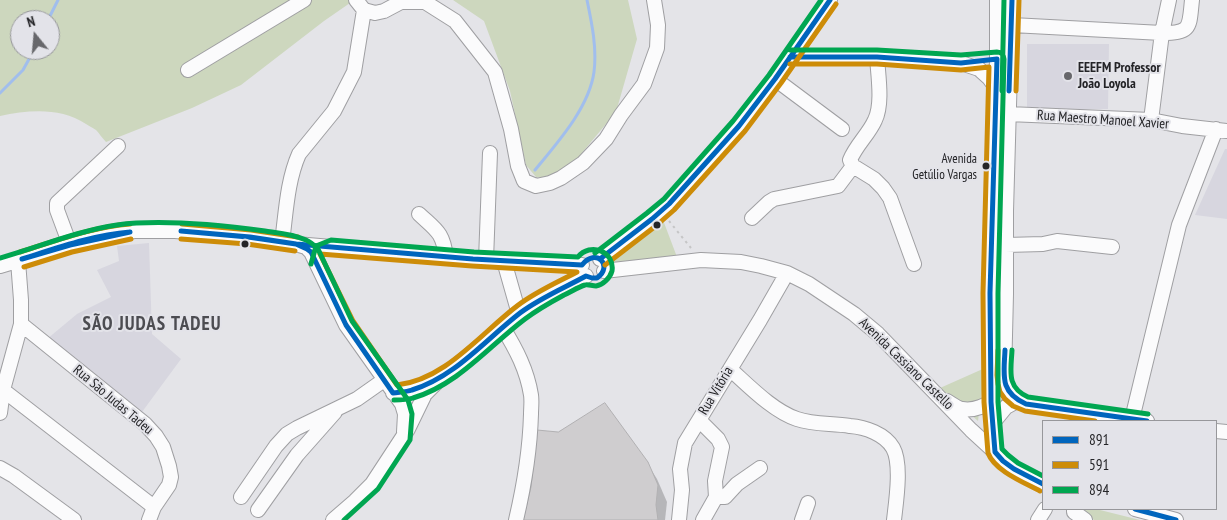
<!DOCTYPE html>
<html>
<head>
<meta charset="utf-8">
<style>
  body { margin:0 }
  #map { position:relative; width:1227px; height:520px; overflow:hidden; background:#e4e4e8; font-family:"PT Sans Narrow",sans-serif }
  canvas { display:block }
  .legend { position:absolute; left:1042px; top:420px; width:175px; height:90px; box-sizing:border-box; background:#e3e3e9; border:1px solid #97979b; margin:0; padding:6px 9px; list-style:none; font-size:15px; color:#242427 }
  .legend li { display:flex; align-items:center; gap:10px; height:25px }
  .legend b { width:25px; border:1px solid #97979b }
  .north { position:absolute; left:10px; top:10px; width:50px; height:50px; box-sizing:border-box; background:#e3e3e9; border:1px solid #97979b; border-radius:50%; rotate:343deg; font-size:14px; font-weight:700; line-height:20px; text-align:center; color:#242427 }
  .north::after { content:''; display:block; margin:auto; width:18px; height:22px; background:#67676b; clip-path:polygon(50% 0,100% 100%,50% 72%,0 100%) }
</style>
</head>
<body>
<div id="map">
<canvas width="1227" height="520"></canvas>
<ul class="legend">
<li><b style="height:6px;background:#0065bd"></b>891</li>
<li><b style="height:6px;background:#cd8c08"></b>591</li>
<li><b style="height:6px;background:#00a651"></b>894</li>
</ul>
<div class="north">N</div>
</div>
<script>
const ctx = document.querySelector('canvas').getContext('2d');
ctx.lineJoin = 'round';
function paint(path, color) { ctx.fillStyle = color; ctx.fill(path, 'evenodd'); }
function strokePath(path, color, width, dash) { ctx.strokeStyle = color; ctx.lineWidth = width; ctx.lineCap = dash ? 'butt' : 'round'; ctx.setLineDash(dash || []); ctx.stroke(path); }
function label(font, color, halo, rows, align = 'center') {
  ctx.font = font + ' "PT Sans Narrow",sans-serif'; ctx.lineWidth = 4; ctx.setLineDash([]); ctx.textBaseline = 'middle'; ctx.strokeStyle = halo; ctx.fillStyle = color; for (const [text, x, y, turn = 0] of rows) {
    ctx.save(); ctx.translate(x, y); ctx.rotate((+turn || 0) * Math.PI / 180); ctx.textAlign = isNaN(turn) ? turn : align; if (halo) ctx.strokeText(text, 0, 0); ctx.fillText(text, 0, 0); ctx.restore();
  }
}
paint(new Path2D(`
  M1027,44H1109L1108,109H1027Z
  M1225,149H1227V219L1195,215Z
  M149,243L152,334L181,359L142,412L47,339L77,314L111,297L97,270L119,261L117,246Z`), '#d7d6df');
paint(new Path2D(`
  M0,0H362L350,3L324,21L241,85L192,108L106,142C102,138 99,133 96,130C93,128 89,126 86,124C60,107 29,110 0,116ZM20,20H50V50H20Z
  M453,0H628L637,39L616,112L566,172L551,179L536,177L526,165L510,91L484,21Z
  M663,220L677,257L614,269L612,258L619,251Z
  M985,368L978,421L940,388Z
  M1085,509H1096L1140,520H1094L1084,512Z`), '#cdd7be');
paint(new Path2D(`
  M647,463L657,479L667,502L665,520H524Z`), '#0003');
strokePath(new Path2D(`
  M48,20L58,0
  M0,93L23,70L34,50
  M535,170C557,143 589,108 594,72C597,48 592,24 587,0`), '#a1beed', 3);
const building = new Path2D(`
  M605,403L648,462L658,485L656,505L658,520H523L531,487L537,430L558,432Z`);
paint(building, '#cfcdcf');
strokePath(building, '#b1b0b2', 1);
const minor = new Path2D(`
  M356,0L364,10
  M997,0V59L990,293L992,424L995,452L998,457L1014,469L1043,484
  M1012,0L1006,211V294L1004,377L1005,385L1012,397L1017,401L1026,404L1147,421
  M364,10L375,13L384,11L401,2H425L455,21L495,72L511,129L518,166L524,181L536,186L550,183L561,178L583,163L606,139L621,115L644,84L657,48L658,25L654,0
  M1012,25L1162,33C1192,33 1189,27 1192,0
  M790,57H877L961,63L979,69L989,78L996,88
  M877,57C878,75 883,104 875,120C869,134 856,145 850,160L853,166L874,179L883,188L890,198L914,264
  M188,70L304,0
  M775,79L842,129
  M1008,114L1151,120L1182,126L1227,131
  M1151,120L1162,33L1169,0
  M419,214C436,230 443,232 446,257
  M752,218L769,202L774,199L838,186L853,166
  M282,242C286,213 287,181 299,154L334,111L354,72L364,10
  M70,245L57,210V203L118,146
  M299,245L306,247L311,252L346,325L402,404L405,414L404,432
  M1006,245L1043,244L1057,241L1112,247
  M600,259L652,219L669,204L739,126L775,79L830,0
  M486,260L490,153
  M504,261L519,314
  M0,266L70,245L116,234L134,231H175L248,237L296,244L473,259L582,265
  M604,271L701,260L741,262L761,266L787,273L809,284L854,314L878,334L971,430L995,452
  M21,324L145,424L156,436L163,447L169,466L171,477L169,485L154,507L149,520
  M503,328C516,349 527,370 531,395C532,401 531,408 531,414C530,449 524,486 516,520
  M730,369C749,386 773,411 797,419C814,425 832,423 850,426C865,427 885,434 893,448C902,464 896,502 894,520
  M3,390L154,507
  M393,393C408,394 420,388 433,382
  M947,401C952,404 957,408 962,409C974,411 987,406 995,397
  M0,413L3,390L21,324V300L18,261
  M1132,419L1179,225L1216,129
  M699,420L718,439L722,447L715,481L716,497L703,520
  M992,424L1006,407L1017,401
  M1216,431L1227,432
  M0,468L14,476L74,520
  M241,497L276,446L287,434L297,428L357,399L384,380
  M716,497H725L737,484L760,468
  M1074,509V512L1085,520
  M1135,509L1176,520
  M258,510L297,455L335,412
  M333,520L355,501L372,484L408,429L425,394L439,380L519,314L538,300L586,276
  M679,520L682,490L680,469L685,443L760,320L787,273
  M802,520L808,503
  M1038,520L1045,509`);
strokePath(minor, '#9f9fa2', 16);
strokePath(new Path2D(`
  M669,221L691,248`), '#c5c5c6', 2, [2.5, 4]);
strokePath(minor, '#fbfbfc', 14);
strokePath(new Path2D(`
  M790,57H877L961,63L997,59L990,293L991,402L995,452L1003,461L1014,469L1043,484
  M1009,91L1012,0
  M181,231L250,237L296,244
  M181,231L248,237L296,244
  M296,244L473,259L582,265C596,247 614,266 597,278H592L586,276C564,288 540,298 520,313C485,340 455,377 412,390C406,392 399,392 393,393L346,325L311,252L307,249Z
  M22,259C57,248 93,235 130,232
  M22,259L70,245L130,232
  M600,259L652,219L669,204L739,126L775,79L830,0
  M1005,350C1004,375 999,392 1026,404L1147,421
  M1135,509L1176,520`), '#0065bd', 5);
strokePath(new Path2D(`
  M790,64H877L961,70L989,67L983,293L984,402L988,453C995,471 1023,482 1040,491
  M1016,91L1019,0
  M182,224L251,230L298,237
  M181,239L247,244L295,251
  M20,252C56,241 92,227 130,224
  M320,254L472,266L577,272C556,283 535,292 517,306C480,334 445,380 397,385L353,321Z
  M605,265L657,225L674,210L745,131L781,83L836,4
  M24,267L72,252L131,239
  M998,350L997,375L998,384L1000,392L1005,399L1013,406L1025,411L1095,421`), '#cd8c08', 5);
strokePath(new Path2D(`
  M790,50H877L961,55L997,52C1001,52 1004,55 1004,59L998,293V402L1002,449L1008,455L1018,463L1043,476
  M1002,91L1004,0
  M595,253L647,213L664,199L733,121L769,75L821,0
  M0,258C39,247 77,231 117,225C162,219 220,225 265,231C279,233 293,234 306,240C311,242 314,245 318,249L352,321L408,400L412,414L410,440L378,489L344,520
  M311,264L316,246L331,240L474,252L578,257C590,242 615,251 612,271C610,278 603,285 596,286C592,286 588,284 585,285C578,287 571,292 564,295C551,302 537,310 525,319C489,346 458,385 413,398C407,400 400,400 394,400
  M1012,350C1011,371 1006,387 1028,397L1148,414`), '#00a651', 5);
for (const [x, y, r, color] of [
  [1068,76,5,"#67676b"],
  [986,166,4.5,"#242427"],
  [657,225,4.5,"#242427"],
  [245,244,4.5,"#242427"]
]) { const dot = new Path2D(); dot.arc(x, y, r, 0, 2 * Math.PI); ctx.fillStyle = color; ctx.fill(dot); strokePath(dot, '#e3e3e9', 2); }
label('13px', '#242427', '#e3e3e9', [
  ["Avenida",977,159],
  ["Getúlio Vargas",977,175]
], 'right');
label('bold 14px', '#242427', '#e3e3e9', [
  ["EEEFM Professor",1078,68],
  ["João Loyola",1078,84]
], 'left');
label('14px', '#242427', '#e3e3e9', [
  ["Rua Maestro Manoel Xavier",1103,120,4],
  ["Avenida Cassiano Castello",906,364,44],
  ["Rua Vitória",716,391,-59],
  ["Rua São Judas Tadeu",113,400,40]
]);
ctx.letterSpacing = '1px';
label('bold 19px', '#4c4c51', '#e3e3e9', [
  ["SÃO JUDAS TADEU",152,325]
]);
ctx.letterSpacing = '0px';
</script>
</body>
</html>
